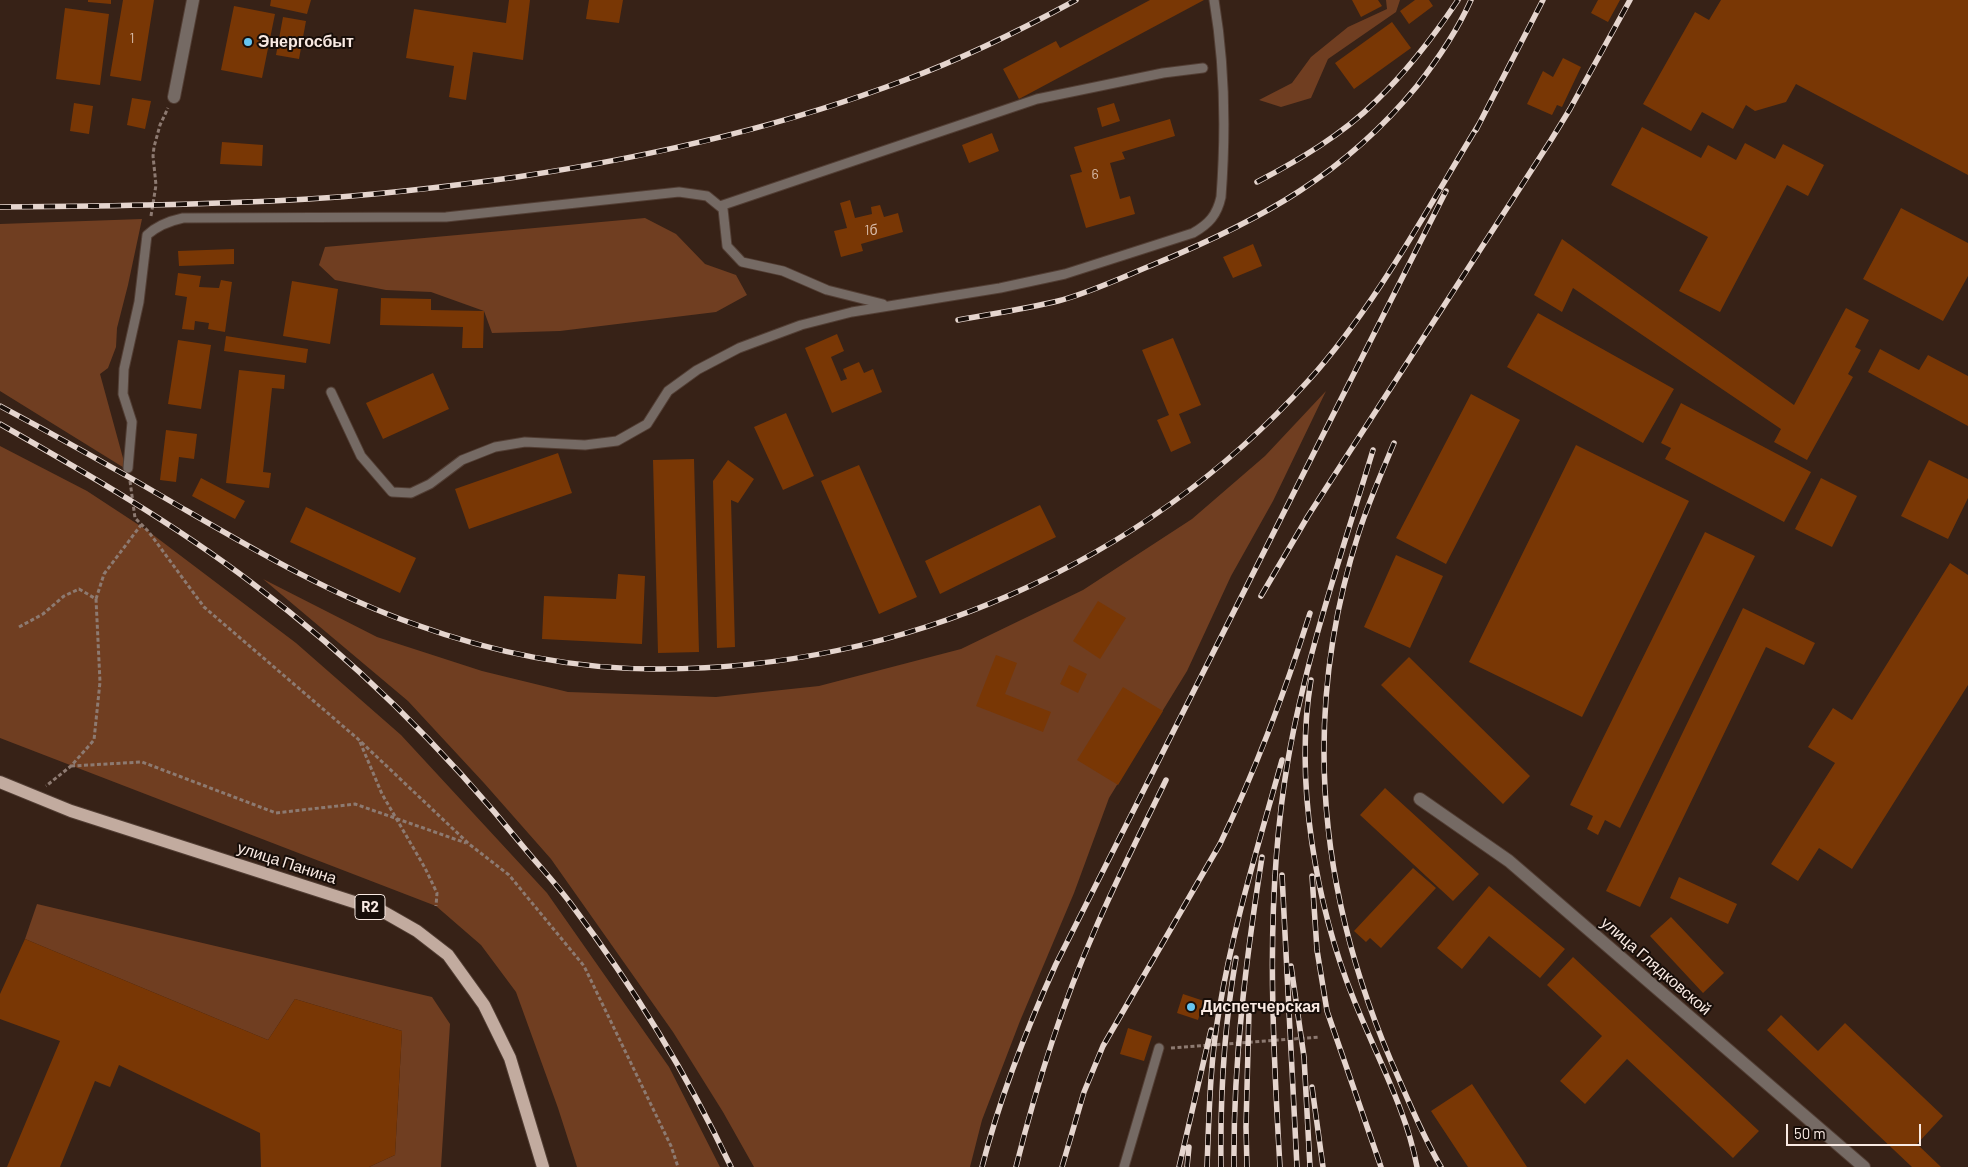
<!DOCTYPE html>
<html>
<head>
<meta charset="utf-8">
<style>
  body { margin:0 }
  #map { position:relative; width:1968px; height:1167px; overflow:hidden; background:#372217; font-family:Barlow,sans-serif }
  canvas { display:block }
  .scale { position:absolute; left:1786px; top:1124px; width:135px; height:22px; box-sizing:border-box; border:2px solid #f9eae3; border-top:0; padding-left:6px; font-size:15px; line-height:18px; white-space:nowrap; color:#f9eae3; -webkit-text-stroke:4px #180e09; paint-order:stroke }
</style>
</head>
<body>
<div id="map">
<canvas width="1968" height="1167"></canvas>
<div class="scale">50 m</div>
</div>
<script>
const ctx = document.querySelector('canvas').getContext('2d');
ctx.lineJoin = 'round';
function paint(path, color) { ctx.fillStyle = color; ctx.fill(path, 'evenodd'); }
function strokePath(path, color, width, dash) { ctx.strokeStyle = color; ctx.lineWidth = width; ctx.lineCap = dash ? 'butt' : 'round'; ctx.setLineDash(dash || []); ctx.stroke(path); }
function label(font, color, halo, rows, align = 'center') {
  ctx.font = font + ' Barlow,sans-serif'; ctx.lineWidth = 4; ctx.setLineDash([]); ctx.textBaseline = 'middle'; ctx.strokeStyle = halo; ctx.fillStyle = color; for (const [text, x, y, turn = 0] of rows) {
    ctx.save(); ctx.translate(x, y); ctx.rotate((+turn || 0) * Math.PI / 180); ctx.textAlign = isNaN(turn) ? turn : align; if (halo) ctx.strokeText(text, 0, 0); ctx.fillText(text, 0, 0); ctx.restore();
  }
}
paint(new Path2D(`
  M1386,0H1400L1396,12L1328,59L1311,98L1281,107L1259,100L1292,83L1311,57L1348,27L1387,9Z
  M645,218L676,234L705,264L736,275L747,295L716,312L560,331L492,333L484,311L431,292L386,290L335,280L319,265L325,247Z
  M142,219L128,285L117,328L116,347L108,368L100,374L126,469L0,391V224Z
  M1326,391L1273,501L1231,576L1187,671L1109,798L1074,893L1020,1021L982,1120L970,1167H754L723,1112L673,1032L551,859L484,783L408,701L263,579L377,637L482,671L568,692L716,697L819,686L961,649L1083,590L1192,519L1265,456Z
  M0,446L87,491L148,531L296,643L401,735L547,893L669,1067L720,1167H577L558,1108L516,992L481,945L436,906L0,738Z
  M37,904L432,997L450,1024L441,1167H369L395,1155L402,1031L295,999L268,1040L25,939Z`), '#703e21');
paint(new Path2D(`
  M88,0H111V4L88,2Z
  M123,0H154L141,81L110,76Z
  M271,0H311L307,14L270,6Z
  M509,0H530L523,60L473,52L466,100L449,97L454,66L406,58L414,9L506,23Z
  M589,0H623L619,23L586,19Z
  M1150,0H1204L1019,99L1003,69L1056,41L1060,48Z
  M1352,0H1378L1382,6L1361,17Z
  M1415,0H1429L1433,6L1409,24L1400,11Z
  M1598,0H1620L1608,22L1591,13Z
  M1721,0H1968V175L1796,84L1786,102L1755,111L1746,105L1733,129L1702,112L1691,131L1643,104L1695,12L1709,20Z
  M234,6L275,14L262,78L221,70Z
  M65,8L109,14L100,85L56,79Z
  M283,17L306,21L299,59L276,55Z
  M1392,22L1411,48L1354,89L1335,63Z
  M1563,58L1581,67L1562,107L1557,105L1552,115L1527,104L1543,71L1553,77Z
  M132,98L151,101L145,129L127,125Z
  M74,103L93,106L89,134L70,131Z
  M1114,103L1120,121L1102,127L1097,108Z
  M1170,119L1175,136L1122,152L1125,159L1110,163L1120,199L1130,196L1135,214L1086,228L1070,175L1082,172L1074,147Z
  M1642,127L1701,158L1708,145L1736,160L1745,143L1775,159L1783,144L1824,165L1808,196L1787,185L1720,312L1679,291L1708,237L1611,185Z
  M992,133L999,151L969,163L962,145Z
  M222,142L263,145L262,166L220,164Z
  M850,200L855,218L872,214L871,207L880,205L884,217L898,213L903,232L861,244L863,251L841,257L834,231L847,228L840,203Z
  M1901,208L1968,243V276L1943,321L1863,279Z
  M1562,239L1794,405L1846,308L1869,320L1855,347L1861,350L1848,374L1853,377L1807,460L1774,442L1781,429L1573,288L1562,312L1534,295Z
  M1253,244L1262,266L1233,278L1223,257Z
  M234,249V264L179,266L178,251Z
  M178,273L201,276L199,287L219,288L221,280L232,282L225,332L208,329L209,323L195,321L194,330L182,329L187,297L175,295Z
  M292,281L338,289L330,344L283,336Z
  M381,298L431,299V310L484,311L483,348H462L463,327L380,325Z
  M1538,313L1674,389L1643,443L1507,367Z
  M837,334L844,351L831,357L841,381L847,379L843,369L859,362L864,373L873,369L882,392L832,413L805,348Z
  M226,336L308,349L306,363L224,351Z
  M1173,338L1201,405L1179,414L1191,443L1171,452L1157,420L1169,415L1142,350Z
  M178,340L211,345L201,409L168,404Z
  M1880,349L1919,370L1928,355L1968,376V426L1868,372Z
  M239,370L285,375L284,389L272,388L263,472L271,473L269,488L226,483Z
  M433,373L449,409L383,439L366,403Z
  M1471,394L1520,420L1446,564L1396,538Z
  M1681,403L1811,472L1784,522L1665,459L1671,448L1661,443Z
  M786,413L814,476L783,490L754,427Z
  M166,430L197,434L194,459L179,457L176,482L160,480Z
  M1576,445L1689,501L1582,717L1469,662Z
  M558,453L572,493L469,529L455,489Z
  M694,459L699,652L658,653L653,460Z
  M728,460L754,479L738,503L731,500L735,647L717,648L713,481Z
  M1929,460L1968,479V498L1948,539L1901,516Z
  M859,465L917,597L879,614L821,481Z
  M201,478L245,501L235,519L192,496Z
  M1821,478L1857,496L1832,547L1795,529Z
  M1040,505L1056,537L940,594L925,561Z
  M306,507L416,558L400,593L290,542Z
  M1705,532L1755,556L1620,828L1605,820L1598,835L1587,829L1593,816L1570,805Z
  M1396,555L1443,576L1410,648L1364,627Z
  M1950,563L1968,575V685L1852,869L1819,848L1798,881L1771,864L1835,763L1808,747L1833,708L1852,720Z
  M618,574L645,576L642,644L542,639L544,596L616,599Z
  M1098,601L1126,618L1100,659L1073,641Z
  M1743,608L1815,643L1804,665L1766,647L1640,907L1606,891Z
  M996,655L1017,663L1005,694L1051,712L1043,732L976,706Z
  M1409,657L1530,776L1503,804L1381,685Z
  M1069,665L1087,674L1078,693L1060,684Z
  M1123,687L1163,711L1118,785L1077,760Z
  M1385,788L1479,874L1453,901L1360,815Z
  M1413,868L1436,888L1381,948L1370,938L1366,942L1354,931Z
  M1679,877L1737,904L1728,924L1670,898Z
  M1489,886L1565,949L1540,978L1489,936L1462,969L1437,948Z
  M1671,917L1724,973L1703,993L1650,936Z
  M25,939L268,1040L295,999L402,1031L395,1155L369,1167H261L260,1133L119,1065L110,1087L95,1081L60,1167H7L60,1041L0,1019V994Z
  M1573,957L1759,1131L1733,1158L1627,1059L1585,1104L1560,1081L1602,1036L1547,985Z
  M1183,994L1204,1001L1198,1020L1177,1013Z
  M1781,1015L1818,1051L1845,1023L1943,1116L1917,1144L1941,1167H1912L1767,1030Z
  M1128,1028L1152,1036L1144,1061L1120,1054Z
  M1472,1084L1527,1167H1468L1431,1111Z`), '#793705');
const service = new Path2D(`
  M720,206L1037,99L1163,73L1203,68
  M331,392L361,456L392,492L411,493L430,484L462,460L495,447L525,442L585,445L617,441L647,424L668,391L697,370L739,348L801,325L852,312L1000,288L1065,274L1193,233C1209,224 1217,215 1221,197C1226,131 1225,65 1214,0
  M128,468L132,422L123,394L124,369L139,302L147,235C158,225 169,221 183,218L446,217L679,192L707,196L723,209L727,246L742,262L783,271L827,290L883,304
  M1124,1167L1159,1048`);
const minor = new Path2D(`
  M174,97L193,0
  M1420,799L1509,861L1864,1167`);
const primary = new Path2D(`
  M0,782L71,811L382,911L417,931L448,955L484,1005L510,1058L543,1167`);
strokePath(service, '#523e34', 11);
strokePath(minor, '#523e34', 14);
strokePath(primary, '#523e34', 14);
strokePath(new Path2D(`
  M151,216L156,185L153,156L154,147L160,125L168,108
  M130,481L135,518L148,531L204,607L358,739L469,844L509,875L584,966L671,1146L678,1167
  M96,599L104,574L141,525
  M19,627L43,614L64,596L79,589L96,599L100,682L94,740L71,766L46,786
  M360,742L382,794L425,868L437,893L436,906
  M71,766L142,762L276,813L355,804L466,843
  M1171,1048L1320,1037`), '#8d7a71', 3, [4, 2.5]);
strokePath(service, '#756a64', 9);
strokePath(minor, '#756a64', 12);
strokePath(primary, '#c2ab9f', 12);
const rail = new Path2D(`
  M1476,130L1543,0
  M1257,182C1299,160 1342,135 1376,101C1407,71 1434,36 1458,0
  M0,207C108,206 215,205 323,198C388,194 452,186 517,177C649,157 779,128 905,80C964,58 1021,30 1076,0
  M958,320C991,314 1025,309 1058,301C1092,292 1125,276 1157,263C1261,220 1345,174 1417,86C1438,59 1457,31 1471,0
  M0,406C60,438 119,471 177,505C253,549 331,595 414,624C491,652 574,669 656,669C902,670 1143,564 1308,381C1375,307 1427,209 1479,124
  M0,424C86,473 173,523 252,583C355,660 446,751 526,850C541,868 557,885 571,904C633,986 687,1074 731,1167
  M1394,443C1382,472 1369,501 1359,532C1301,712 1317,888 1391,1061C1407,1097 1421,1133 1441,1167
  M1261,596L1308,516L1551,140L1570,109L1630,0
  M1311,680C1294,781 1316,906 1354,1000C1375,1053 1407,1111 1417,1167
  M1282,875L1297,1167
  M1312,876L1317,950L1327,1011L1381,1167
  M1291,966L1304,1057L1310,1167
  M1312,1087L1323,1167
  M982,1167C1000,1097 1026,1030 1056,964L1446,191
  M1016,1167C1036,1087 1061,1007 1094,932C1116,880 1142,830 1166,780
  M1062,1167L1084,1092L1103,1046L1220,844C1256,769 1285,692 1310,613
  M1179,1167L1211,1030
  M1187,1167L1189,1147
  M1207,1167C1209,1115 1210,1062 1219,1011C1233,926 1259,843 1282,760
  M1221,1167C1220,1097 1224,1027 1236,958
  M1234,1167C1233,1063 1246,959 1262,857
  M1247,1167L1246,1127L1249,1010
  M1280,1167C1272,1032 1265,894 1288,760C1306,655 1342,553 1373,450`);
strokePath(rail, '#e5d5ce', 5.5);
strokePath(rail, '#180e09', 4, [11]);
for (const [x, y, r, color] of [
  [248,42,5,"#66c4ef"],
  [1191,1007,5,"#66c4ef"]
]) { const dot = new Path2D(); dot.arc(x, y, r, 0, 2 * Math.PI); ctx.fillStyle = color; ctx.fill(dot); strokePath(dot, '#180e09', 2); }
label('14px', '#d9bdac', null, [
  ["1",132,38],
  ["6",1095,174],
  ["1б",871,230]
]);
for (const [x, y, w] of [
  [370,907,30]
]) { const box = new Path2D(); box.roundRect(x - w / 2, y - 12.5, w, 25, 4); ctx.fillStyle = '#180e09'; ctx.fill(box); strokePath(box, '#f9eae3', 1); }
label('bold 15px', '#f9eae3', null, [
  ["R2",370,907]
]);
label('bold 16px', '#f9eae3', '#180e09', [
  ["Энергосбыт",258,42],
  ["Диспетчерская",1201,1007]
], 'left');
label('16px', '#f9eae3', '#180e09', [
  ["улица Панина",287,863,18],
  ["улица Глядковской",1656,966,41]
]);
</script>
</body>
</html>
